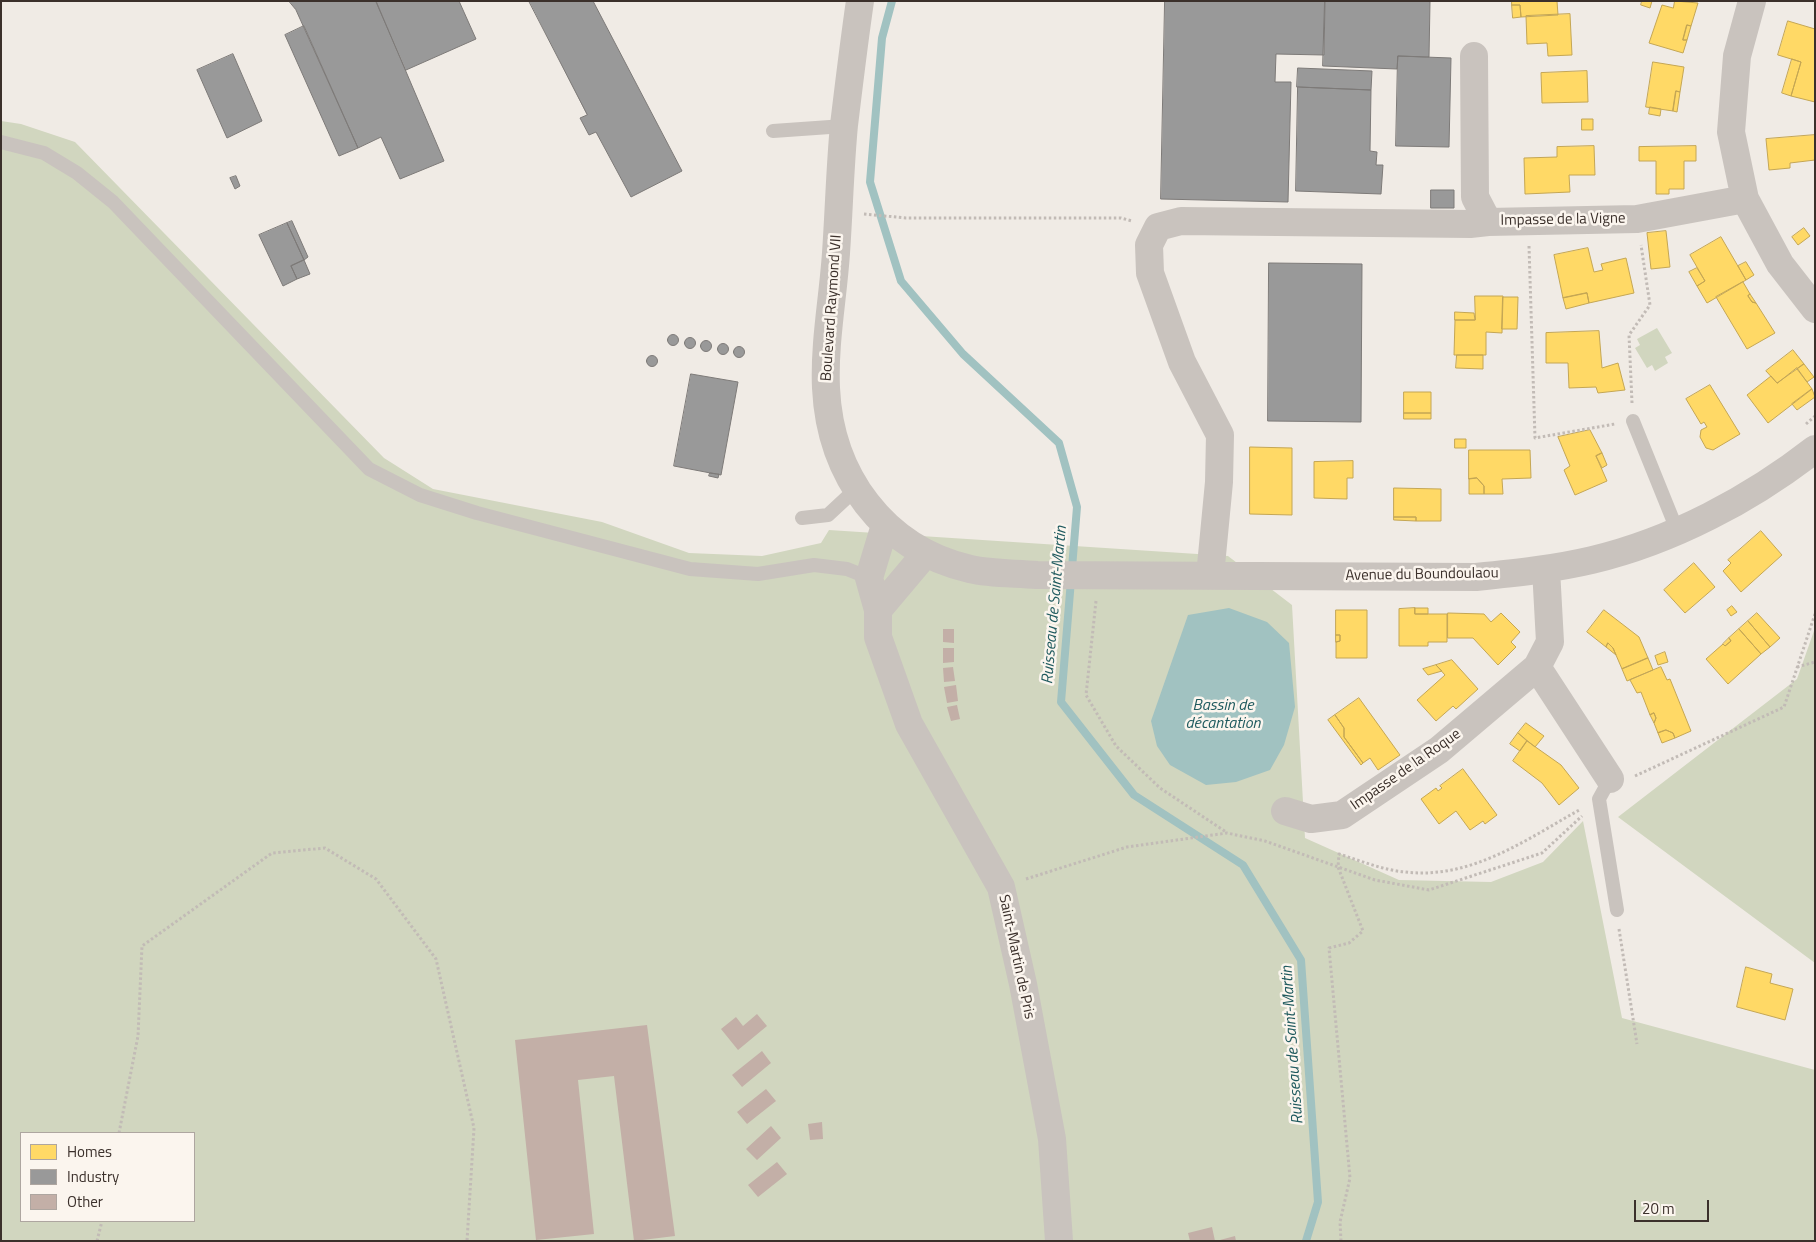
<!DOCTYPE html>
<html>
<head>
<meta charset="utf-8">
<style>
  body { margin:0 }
  #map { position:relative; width:1816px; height:1242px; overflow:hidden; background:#f0ebe5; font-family:"Titillium Web",sans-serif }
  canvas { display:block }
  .frame { position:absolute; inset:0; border:2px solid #3b302b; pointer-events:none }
  .legend { position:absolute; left:20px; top:1132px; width:175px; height:90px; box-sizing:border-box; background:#fbf5ee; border:1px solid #aea6a0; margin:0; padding:6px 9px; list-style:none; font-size:15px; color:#3b302b }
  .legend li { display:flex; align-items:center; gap:10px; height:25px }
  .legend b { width:25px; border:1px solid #aea6a0 }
  .scale { position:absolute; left:1634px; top:1200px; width:75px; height:22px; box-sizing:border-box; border:2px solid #3b302b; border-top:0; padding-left:6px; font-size:15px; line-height:18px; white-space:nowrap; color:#3b302b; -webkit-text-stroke:4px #fbf5ee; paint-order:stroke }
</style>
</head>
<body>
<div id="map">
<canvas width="1816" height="1242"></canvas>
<div class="frame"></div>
<ul class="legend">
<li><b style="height:14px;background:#ffd966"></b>Homes</li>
<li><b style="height:14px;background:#999"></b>Industry</li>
<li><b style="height:14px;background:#c3afa7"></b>Other</li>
</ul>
<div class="scale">20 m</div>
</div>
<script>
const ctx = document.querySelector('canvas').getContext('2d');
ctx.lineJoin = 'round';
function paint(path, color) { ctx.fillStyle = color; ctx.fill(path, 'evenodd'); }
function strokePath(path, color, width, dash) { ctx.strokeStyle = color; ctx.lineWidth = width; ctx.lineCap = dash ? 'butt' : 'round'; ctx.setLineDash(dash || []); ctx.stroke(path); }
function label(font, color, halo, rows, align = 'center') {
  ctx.font = font + ' "Titillium Web",sans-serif'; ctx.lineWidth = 5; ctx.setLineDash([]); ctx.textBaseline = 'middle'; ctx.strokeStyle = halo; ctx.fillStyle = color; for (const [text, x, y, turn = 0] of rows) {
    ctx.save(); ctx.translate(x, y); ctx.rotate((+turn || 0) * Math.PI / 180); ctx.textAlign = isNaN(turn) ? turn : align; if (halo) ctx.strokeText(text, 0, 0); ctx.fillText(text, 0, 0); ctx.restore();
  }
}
paint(new Path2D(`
  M1,121L21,124L75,142L384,458L433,489L602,522L689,553L762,556L821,543L829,530L1228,556L1292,605L1305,838L1399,880L1491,882L1543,862L1583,821L1622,1018L1815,1070V1241H1ZM21,1133H194V1221H21Z
  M1657,328L1672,353L1665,357L1668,363L1655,371L1652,365L1647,368L1635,348L1640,345L1637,339Z
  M1815,628V963L1618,817L1797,679Z`), '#d1d6bf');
paint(new Path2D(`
  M1229,608L1267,622L1289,643L1295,707L1284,745L1270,770L1236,782L1206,785L1170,765L1157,746L1151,721L1188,615Z`), '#a1c2c1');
const homes = new Path2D(`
  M1512,1H1557L1558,15L1521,17L1520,5H1512Z
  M1642,1H1652L1650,8L1641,5Z
  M1675,1L1698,3L1691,26L1687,25L1683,40H1687L1683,53L1649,43L1662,5L1673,8Z
  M1512,5H1520L1521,17L1513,18Z
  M1570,14L1572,55L1548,56L1547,43L1527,44L1526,16Z
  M1788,21L1815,29V102L1791,96L1801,62L1778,55Z
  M1687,25L1691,26L1687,40H1683Z
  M1792,59L1801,62L1791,96L1782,93Z
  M1653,62L1684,67L1680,92L1676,91L1673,111L1646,107Z
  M1587,71L1588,102L1542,103L1541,73Z
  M1676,91L1680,92L1677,112L1673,111Z
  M1650,107L1661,109L1660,116L1649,114Z
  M1582,119H1593V130H1582Z
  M1815,135V160L1790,163V168L1769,170L1766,139Z
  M1594,146L1595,175H1569L1570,192L1525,194L1524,158L1557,157V147Z
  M1696,146V161H1684V189H1669V194H1656V161H1639V147Z
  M1804,228L1810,236L1798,245L1792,237Z
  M1666,231L1670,267L1651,269L1647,233Z
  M1721,237L1746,280L1707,303L1697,286L1705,281L1690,255Z
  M1588,248L1594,272L1603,270L1601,264L1626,258L1634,293L1589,303L1587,293L1563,298L1554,255Z
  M1746,262L1754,275L1746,280L1738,266Z
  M1697,268L1705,281L1697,286L1689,272Z
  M1743,282L1750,294L1748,296L1752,302L1756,303L1775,333L1747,349L1716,297Z
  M1587,293L1589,303L1566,309L1563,298Z
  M1750,294L1756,303L1752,302L1748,296Z
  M1475,296H1503L1502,333L1486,332V355H1454L1455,320H1475Z
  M1503,297H1518L1517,329H1502Z
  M1455,312L1474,313L1475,320H1455Z
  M1599,331L1602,368L1618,363L1625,390L1598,393L1596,387L1569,388L1568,363H1546V333Z
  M1793,350L1804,364L1777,383L1766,371Z
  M1457,355H1483V369L1456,368Z
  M1804,364L1814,377L1807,382L1797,369Z
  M1797,368L1812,389L1768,423L1747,395L1771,376L1777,383Z
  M1710,385L1740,434L1713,450L1706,448L1700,437L1701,430L1707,427L1704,422L1701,424L1686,399Z
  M1812,389L1815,397L1797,410L1792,404Z
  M1404,392H1431V413H1404Z
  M1404,413H1431V419H1404Z
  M1590,430L1602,453L1596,456L1607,481L1575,495L1564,470L1570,466L1558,437Z
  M1455,439H1466V448H1455Z
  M1250,447L1292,448V515L1250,514Z
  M1469,450H1530L1531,478L1502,479L1503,494H1484V486L1477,478L1469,479Z
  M1602,453L1607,465L1602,468L1596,456Z
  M1353,461V478H1347V499L1314,498V462Z
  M1477,478L1484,486V494H1469V479Z
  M1394,488L1441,489V521H1416V517H1394Z
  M1394,517H1416V521L1394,520Z
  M1761,531L1782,555L1741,592L1723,571L1731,563L1728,560Z
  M1694,563L1715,587L1685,613L1664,590Z
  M1732,606L1737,612L1731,616L1727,610Z
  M1415,608V614H1447V642H1428V646H1399V609Z
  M1415,608H1428V614H1415Z
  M1336,610H1367V658H1336V642L1340,641V635H1336Z
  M1604,610L1639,637L1648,658L1622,669L1613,648L1608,643L1606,647L1587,632Z
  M1448,613L1484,614L1491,622L1501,613L1520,632L1511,642L1516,647L1498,665L1473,638H1448Z
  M1757,613L1780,638L1770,647L1748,621Z
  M1748,621L1770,647L1761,654L1739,629Z
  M1739,629L1761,654L1728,684L1706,659L1723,644L1725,646L1731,641L1729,638Z
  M1336,635H1340V641L1336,642Z
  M1729,638L1731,641L1725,646L1723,644Z
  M1608,643L1613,648L1616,655L1606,647Z
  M1665,652L1668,662L1658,665L1655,656Z
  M1648,658L1653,670L1627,681L1622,669Z
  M1452,660L1478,689L1456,709L1453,706L1436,721L1417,700L1445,675L1436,665Z
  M1436,665L1442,671L1428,675L1423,669Z
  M1661,667L1667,680L1670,679L1691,731L1675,738L1673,733L1666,730L1658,733L1654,723L1656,718L1654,713L1650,715L1641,692L1637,693L1630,680Z
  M1359,698L1400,755L1378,770L1370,758L1363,763L1344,737V728L1335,715Z
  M1654,713L1656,718L1654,723L1650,715Z
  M1335,715L1344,728V737L1363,763L1361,765L1328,720Z
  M1526,723L1544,736L1535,747L1518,733Z
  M1666,730L1673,733L1675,738L1662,743L1658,733Z
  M1518,733L1527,741L1520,751L1510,744Z
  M1527,741L1561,765L1579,788L1559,805L1542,783L1513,761Z
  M1463,769L1497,815L1485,824L1483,821L1470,830L1456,811L1439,824L1421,799L1436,788L1438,791L1442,788L1440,786Z
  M1746,967L1772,974L1770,983L1793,989L1785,1020L1737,1007Z`);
paint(homes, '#ffd966');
strokePath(homes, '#c4a654', 1);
const industry = new Path2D(`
  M289,1H376L444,161L400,179L381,137L358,148L296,10Z
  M376,1H459L476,39L406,70Z
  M529,1H593L682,171L631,197L596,132L589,135L580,118L587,115Z
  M1165,1H1325L1324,55L1276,54L1275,82H1291L1288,202L1161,199Z
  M1325,1H1430L1429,57L1398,56L1397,69L1323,66Z
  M304,26L358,148L339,156L285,35Z
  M233,54L262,121L227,138L197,70Z
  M1398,56L1451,58L1449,147L1396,146Z
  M1298,68L1372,71L1371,90L1297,87Z
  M1298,87L1371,90L1370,151L1377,152L1376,165H1383L1381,194L1296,191Z
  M236,176L240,186L235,189L230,178Z
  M1431,190H1454V208H1431Z
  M292,221L308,257L304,260L287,223Z
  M287,223L304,260L291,266L297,279L283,286L259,235Z
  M304,260L310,274L297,279L291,266Z
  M1269,263L1362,264L1361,422L1268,421Z
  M667.5 340a5.5 5.5 0 1 1 11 0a5.5 5.5 0 1 1-11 0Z
  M684.5 343a5.5 5.5 0 1 1 11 0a5.5 5.5 0 1 1-11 0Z
  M700.5 346a5.5 5.5 0 1 1 11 0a5.5 5.5 0 1 1-11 0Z
  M717.5 349a5.5 5.5 0 1 1 11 0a5.5 5.5 0 1 1-11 0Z
  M733.5 352a5.5 5.5 0 1 1 11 0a5.5 5.5 0 1 1-11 0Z
  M646.5 361a5.5 5.5 0 1 1 11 0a5.5 5.5 0 1 1-11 0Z
  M691,374L738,382L721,475L674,466Z
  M710,473L719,474L718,478L709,476Z`);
paint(industry, '#999');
strokePath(industry, '#7d7a78', 1);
strokePath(new Path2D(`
  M892,1L882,38L870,182L901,281L963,354L1059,443L1077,507L1061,702L1134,795L1243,865L1301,960L1318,1202L1306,1241`), '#a1c2c1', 8);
paint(new Path2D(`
  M943,629H954V643L943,642Z
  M943,648H954V662L943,663Z
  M953,667L955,681L944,682L943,668Z
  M956,685L958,701L947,703L944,687Z
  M957,705L960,719L951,721L947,707Z
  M757,1014L767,1026L738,1050L721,1029L736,1017L743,1026Z
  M647,1025L675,1236L634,1241L614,1076L578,1080L594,1234L536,1240L515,1040Z
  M762,1051L771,1063L742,1087L732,1075Z
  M766,1089L776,1101L747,1124L737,1112Z
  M822,1122L823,1139L810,1140L808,1124Z
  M771,1126L781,1138L757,1160L746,1149Z
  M777,1162L787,1174L758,1197L748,1185Z
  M1212,1227L1215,1241H1190L1188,1233Z
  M1235,1236L1236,1241H1220V1240Z`), '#c3afa7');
strokePath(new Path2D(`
  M864,214L906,218H1121L1132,221
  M1529,246L1535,438L1615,424
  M1632,403L1629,335L1650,305L1641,245
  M1806,424L1815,416
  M1096,601L1086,695L1116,746L1160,788L1226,832
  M1797,667L1815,662
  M1635,776L1784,707L1815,614
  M1026,879L1127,847L1227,833L1265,841L1375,880L1429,890L1542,853L1582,816
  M1619,929L1637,1044
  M119,1133L138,1036L142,946L272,853L325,848L376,879L436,959L474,1128L467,1241
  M97,1241L102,1221
  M1341,1241L1340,1222L1350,1178L1329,948L1349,943L1363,931L1338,867L1339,854C1361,861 1383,870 1405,872C1471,880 1527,839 1581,809`), '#c2bbb6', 3, [2.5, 2.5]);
strokePath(new Path2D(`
  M773,131L844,126
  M1,142L44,153L77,173L113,202L369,469L420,495L477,513L690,569L758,574L814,565L847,569L872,579
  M1633,421L1677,530
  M802,518L828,515L856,489
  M1610,779L1599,799L1617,910`), '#c9c3be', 14);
strokePath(new Path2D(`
  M860,1C854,42 849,84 844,125C840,167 839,210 836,253C833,298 824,343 826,388C830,475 883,549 970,569C991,574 1015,573 1037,575L1476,577C1515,573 1554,569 1592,560C1672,541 1751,499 1815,449
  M1752,1L1737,56L1731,132L1745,199L1780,264L1815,309
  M1474,56L1475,197L1488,222
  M885,525L869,578L878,610L926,553
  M1210,576L1219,482L1220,435L1182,362L1150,273L1149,245L1158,227L1181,221L1470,224L1488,222L1637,219L1745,199
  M878,610V637L909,724L1001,887L1023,984L1052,1139L1059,1241
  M1537,667L1610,779
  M1285,811L1311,819L1342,815L1439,750L1537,667L1550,642L1546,569`), '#c9c3be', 28);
label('15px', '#3b302b', '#fbf5ee', [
  ["Impasse de la Vigne",1563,220,-1],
  ["Boulevard Raymond VII",832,308,-86],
  ["Avenue du Boundoulaou",1422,575,-1],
  ["Impasse de la Roque",1406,770,-35],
  ["Saint-Martin de Pris",1016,957,78]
]);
label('italic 16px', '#1f5a5e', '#fbf5ee', [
  ["Ruisseau de Saint-Martin",1055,605,-85],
  ["Bassin de",1223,706],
  ["décantation",1223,724],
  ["Ruisseau de Saint-Martin",1293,1045,-94]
]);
</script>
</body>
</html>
